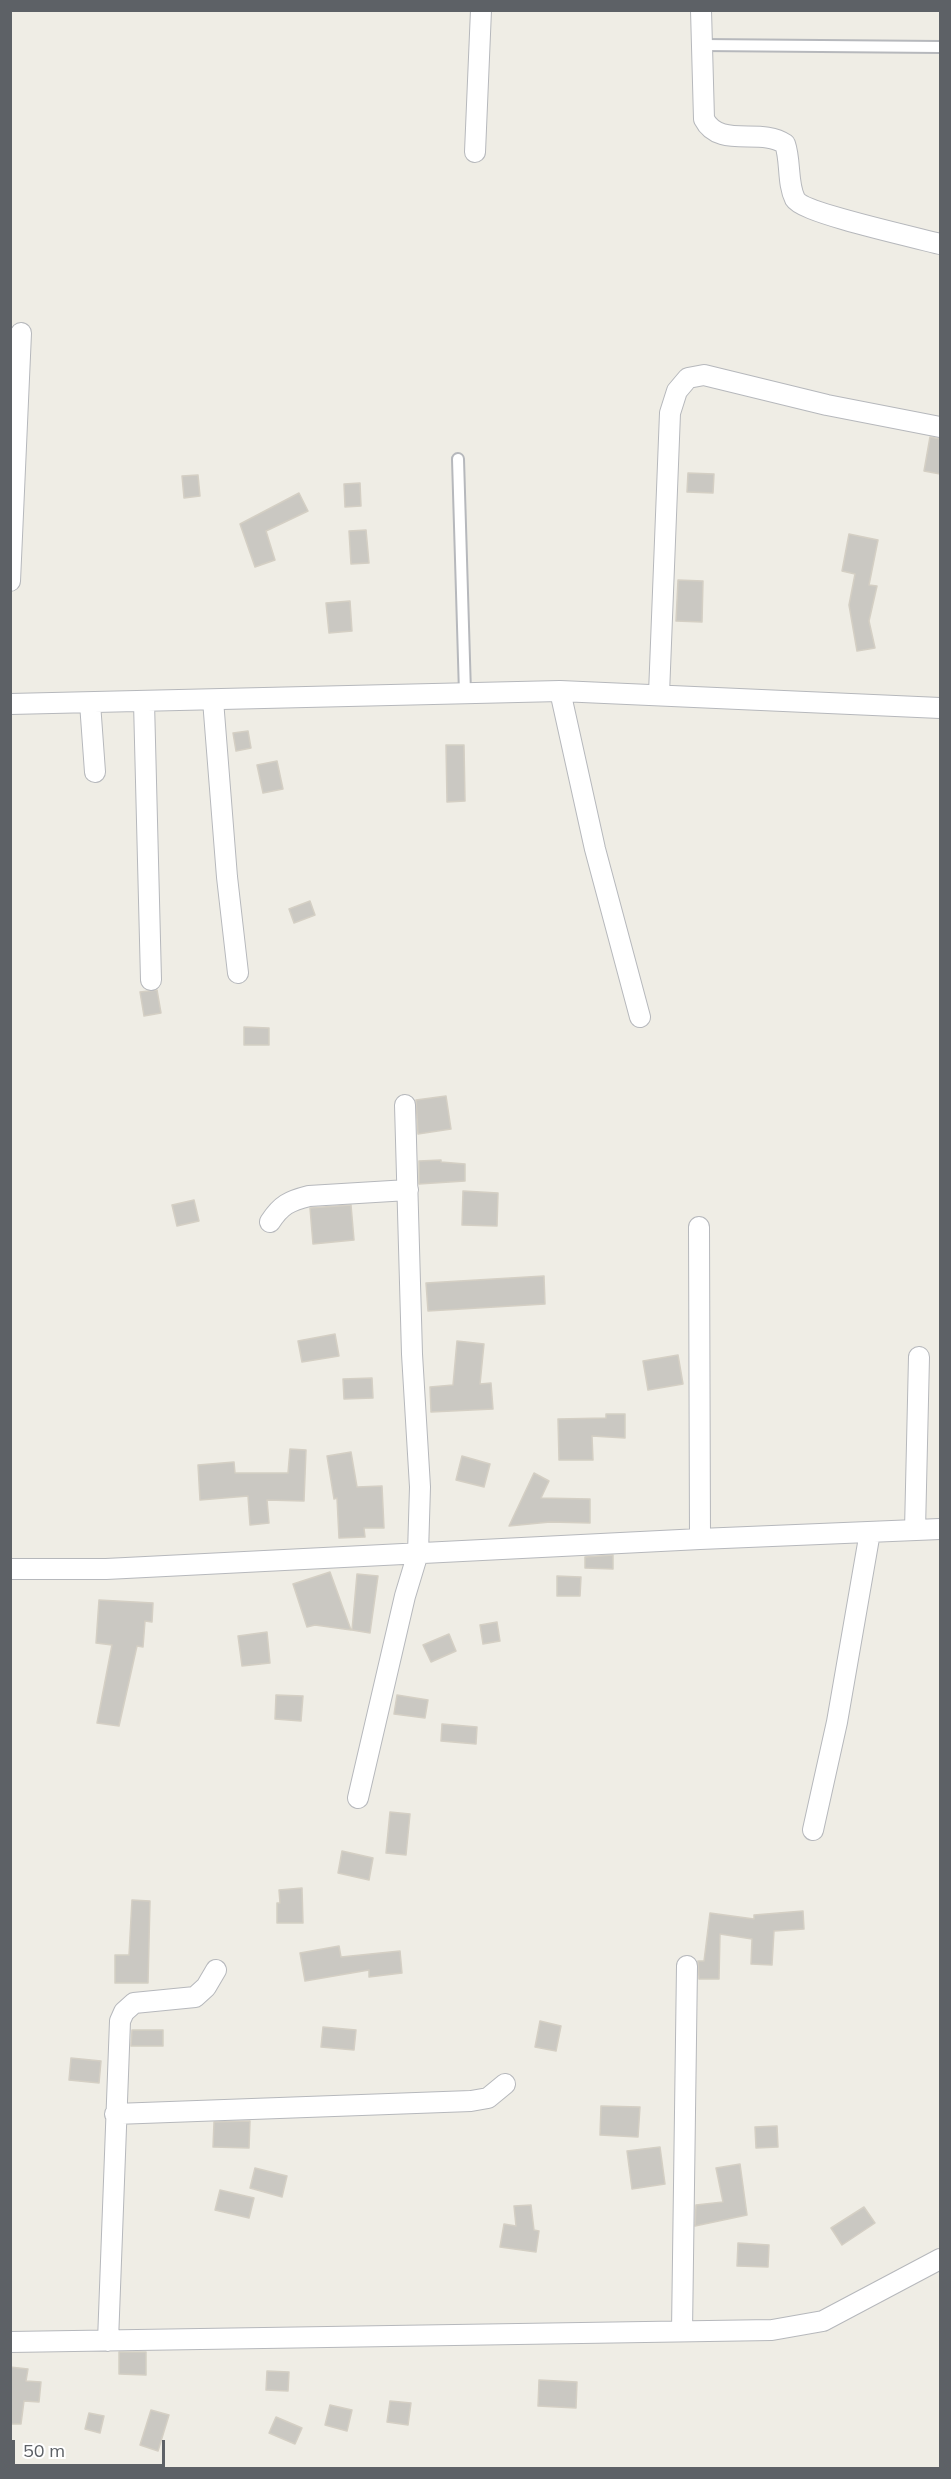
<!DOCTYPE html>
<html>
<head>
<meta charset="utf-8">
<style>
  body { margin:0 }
  #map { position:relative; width:951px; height:2479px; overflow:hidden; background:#efede5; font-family:Mulish,sans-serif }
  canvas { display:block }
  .frame { position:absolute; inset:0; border:12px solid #5d6166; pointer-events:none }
  .scale { position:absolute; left:12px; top:2440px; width:153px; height:27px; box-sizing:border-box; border:3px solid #5d6166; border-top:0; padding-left:8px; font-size:18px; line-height:21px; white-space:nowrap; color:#5d6166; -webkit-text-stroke:4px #fff; paint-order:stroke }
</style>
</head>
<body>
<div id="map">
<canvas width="951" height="2479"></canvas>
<div class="frame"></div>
<div class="scale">50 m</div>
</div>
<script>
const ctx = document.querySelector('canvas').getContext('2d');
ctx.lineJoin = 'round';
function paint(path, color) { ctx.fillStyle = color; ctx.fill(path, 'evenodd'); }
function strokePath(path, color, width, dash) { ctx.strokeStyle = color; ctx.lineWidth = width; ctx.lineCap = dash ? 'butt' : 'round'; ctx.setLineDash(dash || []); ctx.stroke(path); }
const building = new Path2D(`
  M930,437L940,439V474L924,471Z
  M688,473L714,474L713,493L687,492Z
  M198,475L200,496L184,498L182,476Z
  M360,483L361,506L345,507L344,484Z
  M299,493L308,511L266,531L275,560L255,567L240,524Z
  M366,530L369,563L351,564L349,531Z
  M849,534L878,540L869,585L877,586L869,621L875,648L857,651L849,605L855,574L842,571Z
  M678,580L703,581L702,622L676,621Z
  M350,601L352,631L329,633L326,603Z
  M248,731L251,748L236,751L233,733Z
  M446,745H464L465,801L447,802Z
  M277,761L283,789L263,793L257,765Z
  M310,901L315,915L294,923L289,909Z
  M157,990L161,1013L144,1016L140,992Z
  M244,1027L269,1028V1045H244Z
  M446,1096L451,1129L418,1134L416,1100Z
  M441,1160V1162L465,1164V1181L419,1184V1161Z
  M463,1191L498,1193L497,1226L462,1225Z
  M194,1200L199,1221L177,1226L172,1205Z
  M351,1205L354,1240L313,1244L310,1208Z
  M544,1276L545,1304L428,1311L426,1283Z
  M335,1334L339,1356L302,1362L298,1341Z
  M457,1341L484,1344L480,1384L491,1383L493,1409L431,1412L430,1387L453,1385Z
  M678,1355L683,1384L648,1390L643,1361Z
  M372,1378L373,1398L344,1399L343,1379Z
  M606,1414H625V1438L592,1436L593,1460H559L558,1419L606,1418Z
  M290,1449L306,1450L304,1501L267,1500L269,1523L250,1525L248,1496L200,1500L198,1465L234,1462L235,1473H288Z
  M351,1452L357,1487L382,1486L384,1528H364L365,1537L339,1538L337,1498L334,1499L327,1456Z
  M462,1456L490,1464L484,1487L456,1480Z
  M534,1473L549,1481L541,1498L590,1499V1523L550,1522L509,1526Z
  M613,1555V1569L585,1568V1557Z
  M330,1572L351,1630L315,1625L307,1627L293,1584Z
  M357,1574L378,1576L370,1633L352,1630Z
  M557,1576L581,1577L580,1596H557Z
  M99,1600L153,1603L152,1622L145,1621L143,1647L137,1646L119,1726L97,1723L112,1645L96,1643Z
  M497,1622L500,1641L483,1644L480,1625Z
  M267,1632L270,1663L242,1666L238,1636Z
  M449,1634L456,1651L431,1662L423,1645Z
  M276,1695L303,1696L301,1721L275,1719Z
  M397,1695L428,1700L425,1718L394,1714Z
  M442,1724L477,1727L476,1744L441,1741Z
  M390,1812L410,1814L406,1855L386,1853Z
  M342,1851L373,1858L369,1880L338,1873Z
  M302,1888L303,1923H277V1903H280L279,1890Z
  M132,1900L150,1901L148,1983H115V1955H129Z
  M803,1911L804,1929L774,1931L772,1965L751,1964L752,1939L720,1934L719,1979H699L698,1961H704L710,1913L754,1919V1915Z
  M339,1946L341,1957L400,1951L402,1973L369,1977V1970L305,1981L300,1953Z
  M540,2021L561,2026L556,2051L535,2047Z
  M323,2027L356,2030L354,2050L321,2047Z
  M132,2030H163V2046H131Z
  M71,2058L101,2061L99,2083L69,2080Z
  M601,2106L640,2107L638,2137L600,2135Z
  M250,2121L249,2148L213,2147L214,2122Z
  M777,2126L778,2147L756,2148L755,2127Z
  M660,2147L665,2184L632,2189L627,2151Z
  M740,2164L747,2215L695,2226L696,2205L723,2202L716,2168Z
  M255,2168L287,2176L282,2197L250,2188Z
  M220,2190L254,2198L249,2218L215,2210Z
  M531,2205L534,2230L539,2231L536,2252L500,2247L504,2224L516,2226L514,2206Z
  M864,2207L875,2223L842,2245L831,2228Z
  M738,2243L769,2245L768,2267L737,2266Z
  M119,2352H146V2375L119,2374Z
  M10,2367L28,2369L26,2381L41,2382L39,2402L24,2401L21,2424H10Z
  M267,2371L289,2372L288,2391L266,2390Z
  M539,2380L577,2382L576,2408L538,2406Z
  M390,2401L411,2403L408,2425L387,2422Z
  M330,2405L352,2410L347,2431L325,2425Z
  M151,2410L169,2415L158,2451L140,2445Z
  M89,2413L104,2416L100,2433L85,2429Z
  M276,2417L302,2428L295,2444L269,2433Z`);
paint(building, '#cac8c2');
strokePath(building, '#d4cfc4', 1.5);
const service = new Path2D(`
  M702,45L940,47
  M458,459L465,693`);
const minor = new Path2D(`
  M701,10L704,119C719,149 761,127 785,144C791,161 787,183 795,199C803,213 918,238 940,244
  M475,152L481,10
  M10,581L21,333
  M560,691L595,849L640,1017
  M659,694L670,413L677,391L688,378L704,375L827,405L940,427
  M213,700L227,877L238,973
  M144,702L151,980
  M90,703L95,772
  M10,704L560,691L940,708
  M270,1222C281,1205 289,1201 309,1196L408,1190
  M699,1227L700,1539
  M915,1530L919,1357
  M10,1569H106L700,1539L940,1529
  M358,1798L405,1596L418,1553L420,1487L412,1354L405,1105
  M813,1830L837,1722L870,1532
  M115,2114L471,2101L488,2098L505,2084
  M682,2331L687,1966
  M108,2341L120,2021L124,2012L134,2003L195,1997L206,1987L216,1970
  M10,2342L772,2330L823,2321L940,2259`);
strokePath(service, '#b6b8bc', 14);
strokePath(minor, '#b6b8bc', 22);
strokePath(service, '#fff', 10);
strokePath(minor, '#fff', 20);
</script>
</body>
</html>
